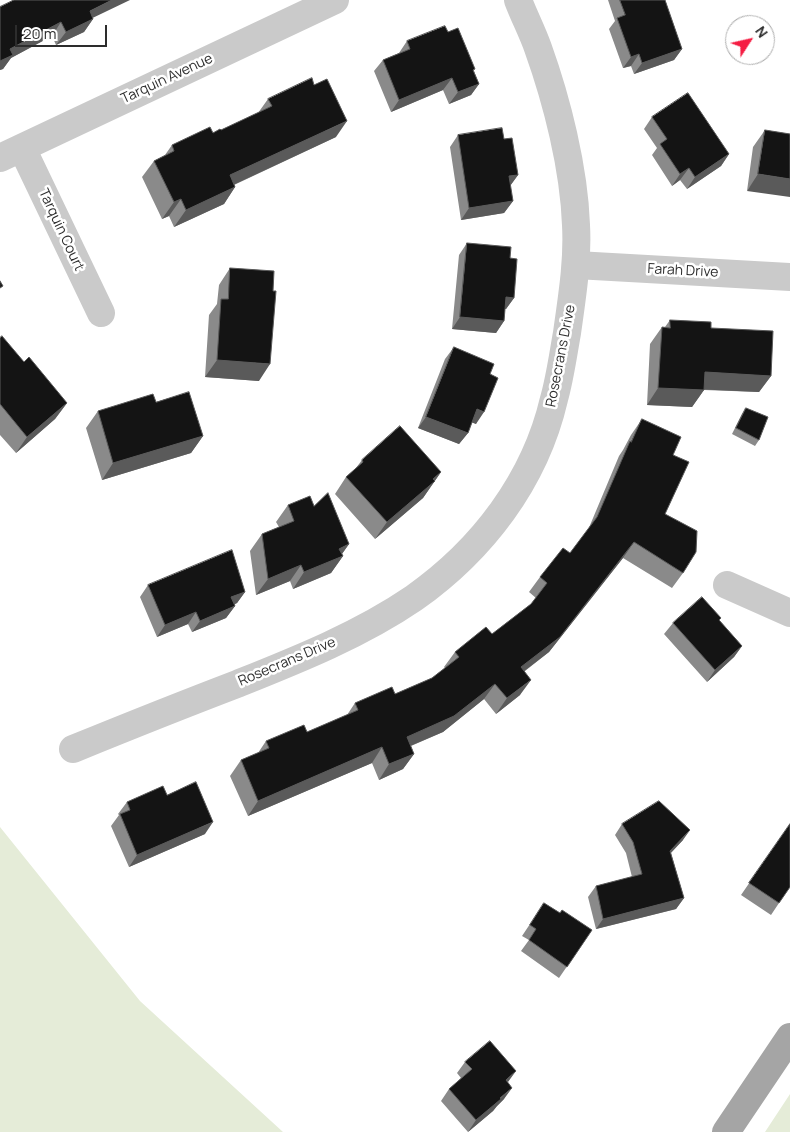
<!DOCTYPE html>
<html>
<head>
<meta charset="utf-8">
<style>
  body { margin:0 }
  #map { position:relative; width:790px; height:1132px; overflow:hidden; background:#fff; font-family:Manrope,sans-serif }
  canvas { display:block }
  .north { position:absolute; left:725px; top:15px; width:50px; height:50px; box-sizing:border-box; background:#fff; border:1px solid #ababab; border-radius:50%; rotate:55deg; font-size:14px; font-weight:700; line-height:20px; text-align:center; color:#2d2d2d }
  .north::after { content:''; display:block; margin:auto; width:18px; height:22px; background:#f51d43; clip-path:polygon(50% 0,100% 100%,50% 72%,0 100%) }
  .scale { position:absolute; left:15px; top:25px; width:92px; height:22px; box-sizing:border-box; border:2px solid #2d2d2d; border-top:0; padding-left:6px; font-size:15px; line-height:18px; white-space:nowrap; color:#2d2d2d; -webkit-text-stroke:4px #fff; paint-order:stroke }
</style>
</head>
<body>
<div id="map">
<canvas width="790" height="1132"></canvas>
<div class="north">N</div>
<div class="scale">20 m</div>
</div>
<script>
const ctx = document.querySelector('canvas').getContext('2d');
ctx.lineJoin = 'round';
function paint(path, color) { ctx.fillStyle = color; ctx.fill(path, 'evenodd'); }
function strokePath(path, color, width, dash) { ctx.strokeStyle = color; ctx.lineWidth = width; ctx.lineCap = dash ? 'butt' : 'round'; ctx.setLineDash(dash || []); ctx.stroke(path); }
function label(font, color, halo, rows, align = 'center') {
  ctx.font = font + ' Manrope,sans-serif'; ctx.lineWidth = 5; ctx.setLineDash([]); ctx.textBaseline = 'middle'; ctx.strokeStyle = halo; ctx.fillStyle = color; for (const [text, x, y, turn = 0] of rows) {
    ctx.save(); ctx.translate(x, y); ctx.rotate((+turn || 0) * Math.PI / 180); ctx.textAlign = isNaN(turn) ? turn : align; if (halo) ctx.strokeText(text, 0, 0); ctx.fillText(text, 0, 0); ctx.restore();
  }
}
paint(new Path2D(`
  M0,827L140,1001L283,1132H0Z
  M790,1094V1132H765Z`), '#e5ecd8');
strokePath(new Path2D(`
  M22,148L101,313
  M0,158L335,0
  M576,265L790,277
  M727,585L790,613
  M73,749C127,727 182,705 237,684C297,660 360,635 414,598C482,550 535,481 554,399C560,378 563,355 567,333C572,297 578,261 576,225C574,168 557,101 538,48C532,31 524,16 518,0`), '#cacaca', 28);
strokePath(new Path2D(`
  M726,1132L790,1037`), '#a5a5a5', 28);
paint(new Path2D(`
  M608,0H665L682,49L674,60L634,74L631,66L623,68L609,29L615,21Z
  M0,7L93,18V19L84,32L56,45L52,36L11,58L3,69L0,70Z
  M448,32L474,71L479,84L471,95L449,104L443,90L391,112L374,71L383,60L399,53L407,41Z
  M268,99L336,137L234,185L235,187L224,204L174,227L169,216L162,219L142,177L154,161L165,155L172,145L221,130L258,113Z
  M652,117L729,154L721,166L687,189L680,180L672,186L652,155L657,148L644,129Z
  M765,130L790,134L747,191L753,147Z
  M458,135L504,139L518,175L510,186L513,201L504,213L461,220L450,147Z
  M467,243L510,258L514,298L506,309H505L504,321L496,333L452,329L459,255Z
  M230,268L259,381L205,377L209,315L217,304L219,285Z
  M670,320L711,328L771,376L759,392L704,390L692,407L647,405L650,344L662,327H665Z
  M0,338L24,362L67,403L55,419L16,453L0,435Z
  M454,347L490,374L476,424L472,422L468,433L459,444L418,428L445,359Z
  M156,402L203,436L191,453L102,480L86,428L98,411Z
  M746,408L759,440L755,446L732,434L742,414Z
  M642,419L673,455L665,514L683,573L672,588L623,558L549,652L525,671L520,695L496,714L484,699L443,732L411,746L414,754L403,769L379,780L372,763L248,816L230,776L241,760L258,753L266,741L307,732L347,715L355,703L395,694L432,678L445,668L444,667L455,652L492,634L531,604L536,598L529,592L540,577L570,553L588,530L619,456L623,450L631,435Z
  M362,460L441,472L423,498L375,539L335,494L346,477L356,468Z
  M288,505L314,506L349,544L342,554L343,556L331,573L293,589L290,581L256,595L250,551L262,534L279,527L276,522Z
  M148,585L245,592L237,603L234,605L235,606L226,618L192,632L188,624L157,637L140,597Z
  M721,618L719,620L742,646L734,657L707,682L664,634L673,623Z
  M167,795L205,834L129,867L111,826L119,815L118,814L127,802Z
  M622,824L683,840L671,853L684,898L676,909L596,929L588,897L596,886L632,877L626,853L615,835Z
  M790,824L779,903L771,915L741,895Z
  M544,903L560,913L592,930L559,978L521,951L529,940L522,936Z
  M465,1062L508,1082L504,1099L497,1106L493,1111L468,1132L441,1101L449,1089L461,1078L457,1073Z`), '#8a8a8a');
paint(new Path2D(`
  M112,0H130L80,24L90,11Z
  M93,19L84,32L56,45L66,32Z
  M61,22L52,36L11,58L3,69L0,70V61L10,49Z
  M682,49L674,60L634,74L642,63Z
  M639,54L631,66L623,68L631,57Z
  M452,78L443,90L391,112L399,100Z
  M479,84L471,95L449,104L458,92Z
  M347,121L336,137L218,192L230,175Z
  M729,154L721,166L687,189L695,177Z
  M689,168L680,180L672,186L680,174Z
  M758,174L790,179V197L747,191Z
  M518,175L510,186L509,176Z
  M235,187L224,204L174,227L186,210Z
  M181,199L169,216L162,219L174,202Z
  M513,201L504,213L461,220L469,208Z
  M506,297L514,298L506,309H498Z
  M460,317L504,321L496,333L452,329Z
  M217,360L270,364L259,381L205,377Z
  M705,372L771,376L759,392L693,389Z
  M658,388L704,390L692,407L647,405Z
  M67,403L55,419L16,453L27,437Z
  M477,409L484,412L476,424L468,421Z
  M426,417L468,433L459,444L418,428Z
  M203,436L191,453L102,480L113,463Z
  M441,472L423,498L375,539L387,522Z
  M634,542L623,558L549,652L510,682L521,667Z
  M349,544L339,558L343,556L331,573L293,589L304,572L339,549Z
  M301,565L290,581L256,595L268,579Z
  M245,592L237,603L223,609L231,597Z
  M235,606L226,618L192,632L200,621Z
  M196,612L188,624L157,637L165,625Z
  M742,646L734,657L707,682L715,670Z
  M531,680L520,695L496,714L507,698Z
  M495,684L484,699L443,732L396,752L407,737Z
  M382,747L372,763L248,816L258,801Z
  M414,754L403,769L379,780L389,764Z
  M213,822L205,834L129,867L137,855Z
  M690,830L683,840L663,861L670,851Z
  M684,898L676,909L596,929L603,919Z
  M516,1071L508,1082L506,1080Z
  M512,1088L504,1099L497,1106L493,1111L468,1132L476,1120Z`), '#5a5a5a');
const building = new Path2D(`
  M14,0H112L90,11L93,19L66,32L61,22L10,49L13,55L0,61V7Z
  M620,0H665L682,49L642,63L639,54L631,57L617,18L625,15Z
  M445,26L448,32L458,28L475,69L473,70L479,84L458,92L452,78L399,100L383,60L410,49L407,41Z
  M312,78L314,85L327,79L347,121L230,175L235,187L186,210L181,199L174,202L154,161L174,151L172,145L210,127L213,133L220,129L221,130L272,106L268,99Z
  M688,93L729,154L695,177L689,168L680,174L660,144L667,139L652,117Z
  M502,128L504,139L512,138L518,175L509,176L513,201L469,208L458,135Z
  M765,130L790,134V179L758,174Z
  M467,243L511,247L510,258L517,259L514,298L506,297L504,321L460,317Z
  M230,268L274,271L273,291H276L270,364L217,360L221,299H228Z
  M0,281L3,286L0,288Z
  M670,320L711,322V328L773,331L771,376L705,372L704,390L658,388L662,327L670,328Z
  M2,336L24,362L29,357L67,403L27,437L0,404V338Z
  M454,347L494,364L490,374L498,378L484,412L477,409L468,433L426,417Z
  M189,392L203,436L113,463L98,411L153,394L156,402Z
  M746,408L768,417L759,440L736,428Z
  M642,419L681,437L673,455L689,462L665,514L697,531L696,552L683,573L634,542L560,637L521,667L531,680L507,698L495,684L454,716L407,737L414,754L389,764L382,747L258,801L241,760L269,748L266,741L304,725L307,732L358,710L355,703L392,687L395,694L432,678L459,657L455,652L486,627L492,634L531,604L547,583L540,577L563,548L570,553L597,517L630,441L631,442Z
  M400,426L441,472L433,479L435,481L387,522L346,477L363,462L362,460Z
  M328,493L349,544L339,549L343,556L304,572L301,565L268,579L262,534L294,521L288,505L310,496L314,506Z
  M232,550L245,592L231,597L235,606L200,621L196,612L165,625L148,585Z
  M702,597L721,618L719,620L742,646L715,670L673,623Z
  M196,782L213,822L137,855L120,814L130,810L127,802L163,786L167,795Z
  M659,801L690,830L670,851L684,898L603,919L596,886L642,874L633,842L622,824Z
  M790,824V887L779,903L749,883Z
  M544,903L560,913L562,910L592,930L567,967L529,940L536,929L530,925Z
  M490,1041L516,1071L506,1080L512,1088L500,1098L501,1099L476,1120L449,1089L472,1069L465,1062Z`);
paint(building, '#141414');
strokePath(building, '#5a5a5a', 1);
label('14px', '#2d2d2d', '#fff', [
  ["Tarquin Avenue",167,79,-25],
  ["Tarquin Court",61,230,65],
  ["Farah Drive",683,271,3],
  ["Rosecrans Drive",561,356,-79],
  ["Rosecrans Drive",287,662,-23]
]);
</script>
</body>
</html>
